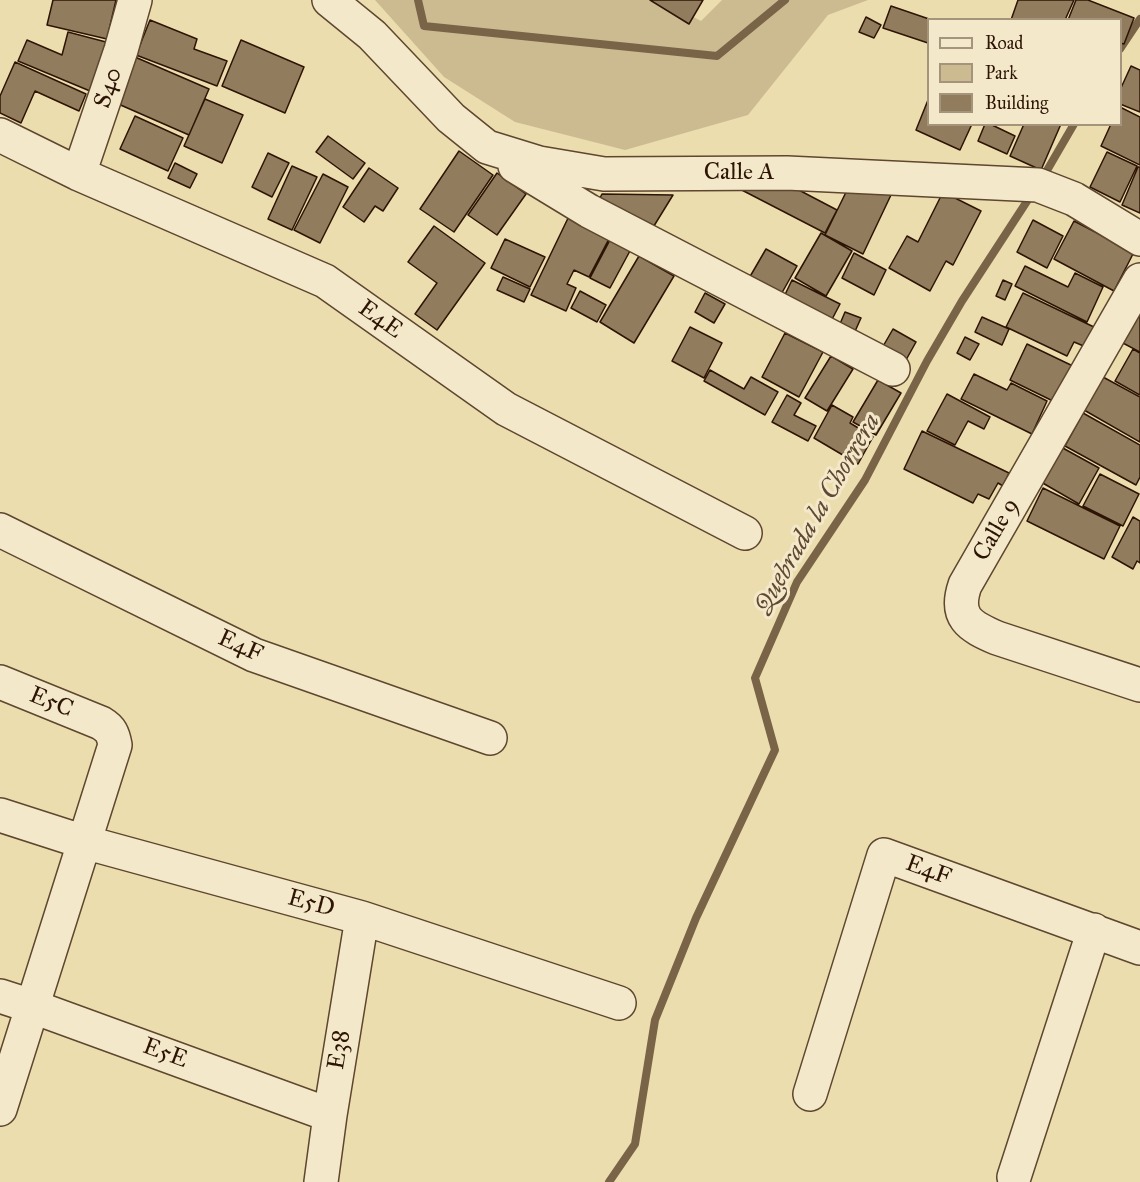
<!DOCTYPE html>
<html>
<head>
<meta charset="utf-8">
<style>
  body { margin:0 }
  #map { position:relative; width:1140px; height:1182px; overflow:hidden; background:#ecddae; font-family:"IM FELL Great Primer",serif }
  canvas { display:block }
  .legend { position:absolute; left:927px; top:18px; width:195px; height:108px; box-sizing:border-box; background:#f3e9ca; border:2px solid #a4947b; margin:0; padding:8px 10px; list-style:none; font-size:18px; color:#2e1405 }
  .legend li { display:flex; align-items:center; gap:12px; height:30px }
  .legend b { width:30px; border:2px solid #a4947b }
</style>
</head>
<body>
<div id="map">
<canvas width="1140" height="1182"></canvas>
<ul class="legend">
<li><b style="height:8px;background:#f3e9ca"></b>Road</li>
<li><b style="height:16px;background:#ccbb91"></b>Park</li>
<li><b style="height:16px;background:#917d5d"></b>Building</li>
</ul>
</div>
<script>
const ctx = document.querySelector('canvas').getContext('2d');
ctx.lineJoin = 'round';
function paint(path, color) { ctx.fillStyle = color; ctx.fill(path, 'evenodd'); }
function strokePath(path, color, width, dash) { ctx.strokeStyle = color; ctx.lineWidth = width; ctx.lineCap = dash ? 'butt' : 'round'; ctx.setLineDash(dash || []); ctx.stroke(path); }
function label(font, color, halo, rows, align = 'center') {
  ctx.font = font + ' "IM FELL Great Primer",serif'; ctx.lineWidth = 6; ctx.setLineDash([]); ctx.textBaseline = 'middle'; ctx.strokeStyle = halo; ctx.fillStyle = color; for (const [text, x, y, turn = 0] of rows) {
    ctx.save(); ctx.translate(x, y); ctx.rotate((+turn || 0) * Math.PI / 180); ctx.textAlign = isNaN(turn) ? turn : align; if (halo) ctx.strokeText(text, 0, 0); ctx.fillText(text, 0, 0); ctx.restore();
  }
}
paint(new Path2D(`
  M375,0H662L701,21L722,0H868L828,15L748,115L625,150L515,122L444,77Z`), '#ccbb91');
strokePath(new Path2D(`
  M418,0L424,26L717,56L785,0
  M1120,49L1140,19
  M1042,179L1074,124
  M609,1182L635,1144L655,1020L696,918L775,750L755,678L797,582L865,480L927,361L962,301L1033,192`), '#796448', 8);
const building = new Path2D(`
  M53,0H116L107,39L47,25Z
  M650,0H703L689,24Z
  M1018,0H1074L1065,20H1011Z
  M1076,0H1088L1134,18L1124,44L1120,43V20H1068Z
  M891,6L932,20H928V43L883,28Z
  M866,17L881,25L874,38L859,32Z
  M150,20L197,39L194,49L227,61L217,86L136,55Z
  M68,32L106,42L99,70L90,91L18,61L27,40L62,55Z
  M241,40L304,67L285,113L222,86Z
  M135,57L209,89L189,135L116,103Z
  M15,62L86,94L79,111L35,91L21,123L0,113V96Z
  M1131,66L1140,70V112L1120,104V90Z
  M205,99L243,115L222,163L184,146Z
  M928,100V124H972L960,150L916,130Z
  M1120,107L1140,117V165L1101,146L1111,124H1120Z
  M135,116L183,138L168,171L120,149Z
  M985,124H990L1015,136L1007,154L978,141Z
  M1024,124H1061L1041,170L1010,156Z
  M328,136L365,163L353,179L316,152Z
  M459,151L493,175L454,232L420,209Z
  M1107,152L1137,166L1120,202L1090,187Z
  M268,153L289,163L272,197L252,187Z
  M175,163L197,174L190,188L168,178Z
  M292,166L317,177L292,230L268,219Z
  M1138,167H1140V213L1122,205Z
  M369,168L398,188L383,211L375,206L364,222L343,207Z
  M497,173L526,194L497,235L468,215Z
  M323,174L348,187L320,243L294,230Z
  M774,177L837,210L825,233L734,186Z
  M851,182L874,187L891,195L863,254L825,235Z
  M943,192L981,211L953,265L946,261L930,291L889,268L907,236L918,242Z
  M602,194L673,195L649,234L595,207Z
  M570,214L611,235L589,277L574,270L567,284L576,288L566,311L531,295Z
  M1033,220L1063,236L1047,268L1017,252Z
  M1074,221L1134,252L1114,291L1054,259Z
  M434,226L485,263L437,330L415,314L437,283L408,262Z
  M821,233L852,251L826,296L795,278Z
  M611,238L631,249L610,288L590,278Z
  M505,239L545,257L530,287L491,268Z
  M766,249L797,266L779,298L748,280Z
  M854,253L886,270L874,295L842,278Z
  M639,256L674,276L634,343L600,322Z
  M1025,266L1068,287L1075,273L1103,287L1087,322L1015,286Z
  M503,277L530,289L524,302L497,290Z
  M792,280L840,304L828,327L781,303Z
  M1003,280L1012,284L1005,300L996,296Z
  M580,291L606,305L597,322L571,308Z
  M705,293L725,304L714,323L695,312Z
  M1023,293L1096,328L1086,347L1074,342L1067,356L1006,327Z
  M1140,307V352L1121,342Z
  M845,312L861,318L852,338L837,331Z
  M982,317L1009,329L1002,345L975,332Z
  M690,327L722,343L704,378L672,361Z
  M893,329L916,342L901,369L878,355Z
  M785,333L823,352L799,397L762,377Z
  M965,337L979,344L970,360L957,353Z
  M1027,344L1075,367L1057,403L1010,380Z
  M1133,349L1140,353V395L1115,381Z
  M831,356L853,369L827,411L805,398Z
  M710,370L744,389L751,377L778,392L765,415L704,381Z
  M974,374L1007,390L1011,383L1047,401L1032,434L961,399Z
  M1103,377L1140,397V442L1084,410Z
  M878,380L901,393L876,435L853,422Z
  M947,394L990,417L984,429L968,421L955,445L927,431Z
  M787,395L801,403L794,415L816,426L808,441L772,422Z
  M832,405L853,417L850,423L873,437L858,464L814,438Z
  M1083,413L1140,445V477L1136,485L1065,446Z
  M922,431L1009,473L1003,486L998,483L989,499L978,494L973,503L904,469Z
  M1061,447L1099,468L1079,504L1041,482Z
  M1100,474L1139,494L1123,526L1083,506Z
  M1043,488L1120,526L1104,559L1027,521Z
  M1133,517L1140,521V563L1137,561L1133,569L1112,557Z`);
paint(building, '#917d5d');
strokePath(building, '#2e1405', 1.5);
const street = new Path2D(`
  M329,0L372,35L451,118L487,147L539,163L604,174L787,173L1038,185L1074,199L1140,239
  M0,135L79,174L325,281L506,409L745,533
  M515,166L589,211L893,369
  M79,174L121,50L135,0
  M1140,280L965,585C954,617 969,626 997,638L1140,685
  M0,530L254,655L490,738
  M0,682L101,723C111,729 113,734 115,745L0,1109
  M0,815L84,842L362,918L619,1003
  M0,996L31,1006L330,1115
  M810,1094L884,855L1140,948
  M1014,1177L1094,930
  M321,1182L330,1115L362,918`);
strokePath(street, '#5e462f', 36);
strokePath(street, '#f3e9ca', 33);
label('24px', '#2e1405', '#f3e9ca', [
  ["S40",109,88,-71],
  ["Calle A",739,173],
  ["E4E",380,320,35],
  ["Calle 9",997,530,-60],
  ["E4F",240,647,24],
  ["E5C",51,703,22],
  ["E4F",928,871,20],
  ["E5D",311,904,15],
  ["E38",340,1050,-81],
  ["E5E",165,1054,20]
]);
label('italic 26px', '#604932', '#f3e9ca', [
  ["Quebrada la Chorrera",818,514,-60]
]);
</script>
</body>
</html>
